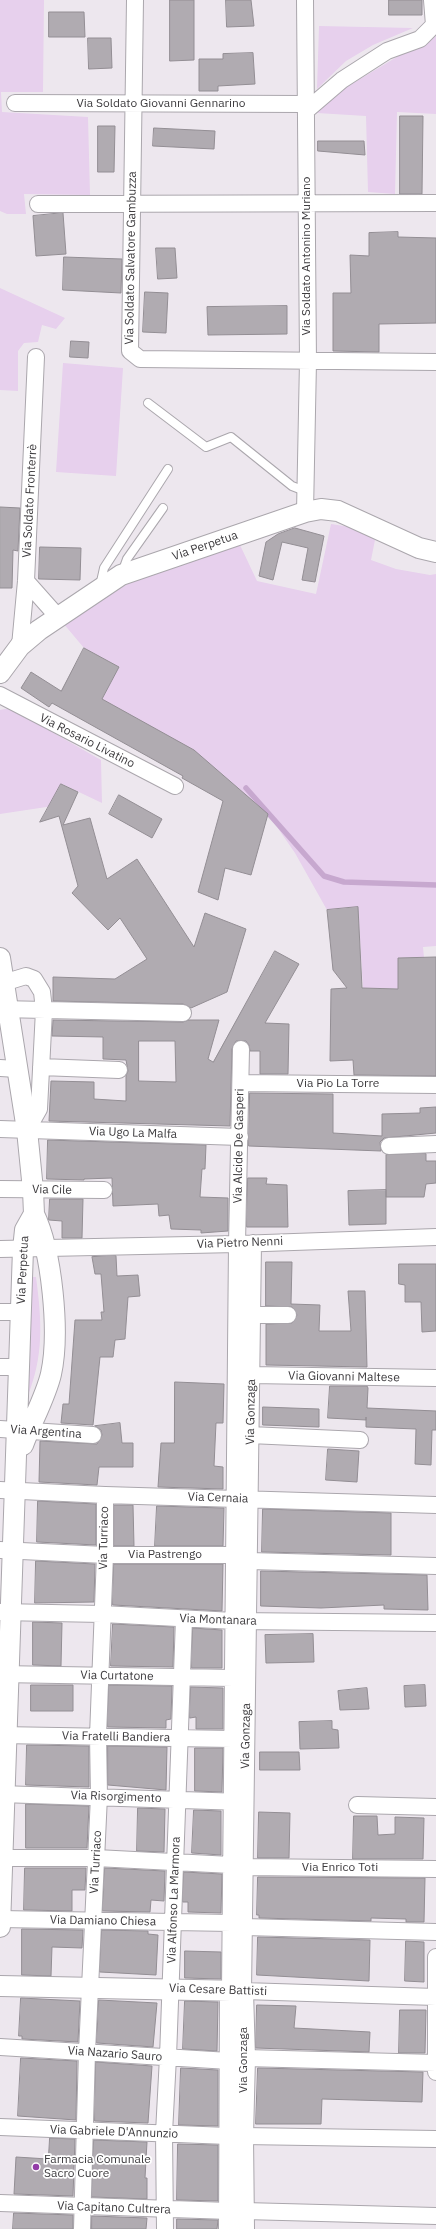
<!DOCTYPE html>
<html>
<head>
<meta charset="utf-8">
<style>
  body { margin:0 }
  canvas { display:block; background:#ede7ee }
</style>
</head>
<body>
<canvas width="436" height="2229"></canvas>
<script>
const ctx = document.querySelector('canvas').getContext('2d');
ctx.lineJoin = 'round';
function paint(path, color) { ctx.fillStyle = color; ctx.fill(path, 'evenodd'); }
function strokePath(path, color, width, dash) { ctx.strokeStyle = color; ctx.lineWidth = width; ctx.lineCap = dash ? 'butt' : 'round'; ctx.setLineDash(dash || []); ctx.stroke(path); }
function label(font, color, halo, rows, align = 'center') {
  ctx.font = font + ' "IBM Plex Sans",sans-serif'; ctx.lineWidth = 3.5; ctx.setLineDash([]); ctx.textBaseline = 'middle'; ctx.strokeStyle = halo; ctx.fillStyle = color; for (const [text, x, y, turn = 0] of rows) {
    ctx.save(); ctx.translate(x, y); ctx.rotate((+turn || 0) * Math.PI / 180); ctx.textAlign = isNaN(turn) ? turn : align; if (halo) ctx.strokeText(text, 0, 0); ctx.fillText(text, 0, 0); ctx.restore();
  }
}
paint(new Path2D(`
  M0,0H44L43,92H1L2,112L88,117L90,195L24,194L26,214H7L0,211Z
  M319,26L413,28L373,45L346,61L317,89Z
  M436,36V114L397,112L395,194L368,192L366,116L317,113L342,90L405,52L427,43Z
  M0,288L65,318L56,329L42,325L38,342L24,343L18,351V391L0,390Z
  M63,363L123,368L116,476L56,472Z
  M331,524L350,527L375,540L371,560L396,569L430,575L436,574V946L423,947L424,958H398V989L363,988L358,907L327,910L295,853L268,814L197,754L102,699L119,667L84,648L63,623L136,579L240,545L257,581L316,594Z
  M10,708L101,760L102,803L62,784L56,794L53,806L0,814V710Z
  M32,1277H36C42,1322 44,1356 27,1398Z`), '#e7d0ed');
strokePath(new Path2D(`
  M246,788L324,876L344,882L436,885`), '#c7a8cf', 5.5);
const building = new Path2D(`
  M170,0H194V60L170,61Z
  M226,0H251L254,26L227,27Z
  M389,0H422V15H389Z
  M49,12H84L85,37H49Z
  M88,38H111L112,68L89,69Z
  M253,53L255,84L218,86V91H199V59H223V54Z
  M400,116H423L422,194H400Z
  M98,126H115L114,172H98Z
  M154,128L215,131L214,149L153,146Z
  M318,141H364L365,155L318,151Z
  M63,213L66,254L36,256L33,216Z
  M398,232V237L436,238V323L379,324V352L333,351V293H351L350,255L369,256V233Z
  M156,248H175L177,278L158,279Z
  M64,257L122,259L121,293L63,290Z
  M145,292L168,293L166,333L143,332Z
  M287,306V334L208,335L207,307Z
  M71,341L89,342L88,358L70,357Z
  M0,507L20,508L18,551L13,550L12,588H0Z
  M295,528L324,536L315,582L302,580L308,548L282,542L273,580L259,576L266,542L278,534Z
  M40,547L81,548L80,580L39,579Z
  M84,648L119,667L102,699L194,750L268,814L251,875L225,868L218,900L198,892L223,801L182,778L183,776L52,703L49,707L21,688L31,672L61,691Z
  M61,784L78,792L63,825L90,818L107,879L137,859L194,947L205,913L246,929L227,992L191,1008L183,1004L53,1001V977L115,979L147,959L120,918L108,930L72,893L78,886L59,816L40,822Z
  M119,795L162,819L152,838L109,814Z
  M358,907L362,988L398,989V958L436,957V1076L354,1075L353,1060L330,1061L331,989L347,988L333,970L327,910Z
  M275,951L299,964L265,1023L289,1024L288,1074H260V1051H250L249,1045L246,1041H236L232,1049L230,1126L49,1121L51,1081L94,1082V1099L126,1101V1076L128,1071L126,1060L103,1059V1037L52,1036L53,1020L183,1022L189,1020H219L208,1059L213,1062ZM139,1041H175L176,1082L139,1081Z
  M250,1093L333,1094V1133L382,1136V1114L420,1113V1108L436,1107V1133L384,1138L380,1142L381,1151L249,1146Z
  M48,1140L206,1145L205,1169H202L200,1197L228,1198V1231L201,1233V1230L171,1229L169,1215L159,1216L158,1204L113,1206L112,1178L84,1179V1180L47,1179Z
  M426,1154V1161H436V1183L426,1184L424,1197H386V1155Z
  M248,1178H267L266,1184L287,1185L288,1227H247Z
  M386,1190V1224L349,1225L348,1191Z
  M50,1199H83L82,1238H62V1221L49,1220Z
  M116,1256L117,1276L138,1275L140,1296L128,1297L125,1339L115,1340L113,1357H100L93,1425L61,1423L63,1404H69L75,1320H102L101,1312H104L101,1274H95L92,1257Z
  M266,1262H292L291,1304L320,1305L319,1331H351L348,1291H365L367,1367L266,1365V1324L292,1323L297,1315L292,1307L266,1306Z
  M399,1264H436V1331L422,1332L421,1302H405V1285L399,1284Z
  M175,1382L224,1384L223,1423H216L214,1466L223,1467V1489L158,1487L161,1443H174Z
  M330,1386H367L368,1388L367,1408L436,1411V1430H432L431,1465L415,1464L416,1429L366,1427V1417V1420L328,1418Z
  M263,1407L319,1409V1427L263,1425Z
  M120,1423L122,1443H133V1467H99L97,1485L39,1482L40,1441L97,1444L102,1435L101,1430L95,1426Z
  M328,1449L359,1451L357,1482L326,1480Z
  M38,1501L96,1504V1545L37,1542Z
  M114,1505H133L134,1546H114Z
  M157,1506L224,1508L223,1546H155Z
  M263,1509L391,1513V1555L262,1552Z
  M36,1561L95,1564L94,1602L35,1603Z
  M114,1564H223L222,1611L113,1605Z
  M261,1571L427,1575L428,1610L384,1609V1605L321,1608L261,1606Z
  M33,1622L62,1623L61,1666L33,1665Z
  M113,1624L174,1627L173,1667L111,1666Z
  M193,1628L222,1630V1668H192Z
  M313,1634L314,1662L266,1663L265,1635Z
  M31,1685H73V1711H31Z
  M109,1685L172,1686L171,1719L166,1720V1728L108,1727Z
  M425,1685L426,1706L405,1707L404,1686Z
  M191,1687L223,1688V1729H196V1717L190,1718Z
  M367,1688L369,1709L340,1710L338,1691Z
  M332,1721V1729L338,1730L339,1748L300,1749L299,1722Z
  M27,1745L89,1746V1787L26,1785Z
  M108,1746L167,1747L166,1790L108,1785Z
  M195,1748H223L222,1792L195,1791Z
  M260,1752H299L300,1770H260Z
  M26,1804L89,1806L87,1848H26Z
  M138,1808L165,1809L164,1852L137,1851Z
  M194,1810L221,1811V1855L192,1853Z
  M259,1812L290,1813L289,1858H258Z
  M354,1816H377L378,1835L395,1834V1817L424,1818L423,1859H353Z
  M25,1868H86L85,1890H72V1911L24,1910Z
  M105,1868L165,1871L164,1901L151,1900L150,1912L103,1911Z
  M184,1872L222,1874L221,1913L188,1912V1902H183Z
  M258,1877L425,1878L424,1922H406V1919L371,1918V1921L259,1918V1915H257Z
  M22,1929L83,1930L82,1948L52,1947L51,1976L22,1975Z
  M102,1930L148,1931V1934L158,1935L156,1975L100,1972Z
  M258,1937L370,1940L369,1981L257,1975Z
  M406,1941L424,1942V1982L405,1981Z
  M185,1951L221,1952V1979L185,1978Z
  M21,1998L80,2001L78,2042L22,2039V2036H19Z
  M99,2000L157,2003L153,2047L97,2043Z
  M185,2001L218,2002L217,2051L183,2049Z
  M257,2005L296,2006L294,2028L370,2032L369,2052L256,2048Z
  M400,2010H426L425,2053H399Z
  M21,2058L77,2061L76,2120L18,2116Z
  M96,2062L152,2066L148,2123L95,2121Z
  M181,2068L218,2070V2126L179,2125Z
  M258,2068L423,2072L422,2102L322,2099L321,2124H256Z
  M50,2138L75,2139L73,2196L14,2194L16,2157L48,2159Z
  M94,2140L147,2142L145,2178H147V2199L92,2197Z
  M178,2144L218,2145V2201L177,2200Z
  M14,2213L73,2215V2229H13Z
  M92,2216L147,2218L146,2229H92Z
  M177,2219L218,2220L217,2229H177Z`);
paint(building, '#b0abb1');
strokePath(building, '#938e94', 1);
const service = new Path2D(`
  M148,403L206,447L231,437L292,486L305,491
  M122,573L127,559L163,508
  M100,586L104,568L168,469`);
const minor = new Path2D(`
  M135,0L130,351L140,359L436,362
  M15,103L306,104
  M307,110L342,80L387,51L420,39L434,25L432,0
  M38,204L436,203
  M305,512L308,361L305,0
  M26,581L58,617
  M20,646L26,581L36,357
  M0,695L175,786
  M3,983L26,976L34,979L42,992L44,1010L39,1109L27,1130
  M0,1009L183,1013
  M41,1067L119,1070
  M0,1068L17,1069
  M241,1083L436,1085
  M0,1129L240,1137
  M389,1146L436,1144
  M0,1189L104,1190
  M253,1243L243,1991L436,1997
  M0,1249L237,1244L436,1237
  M0,1312H21
  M252,1315H288
  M0,1367H19
  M251,1375L436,1378
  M0,1429L93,1435
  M250,1435L360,1440
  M0,1490L105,1495L436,1505
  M0,1550L105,1555H234
  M249,1561L436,1566
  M0,1612L102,1614L234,1621L436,1623
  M0,1674L233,1678
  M0,1735L232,1739
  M0,1794L242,1802
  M357,1805L436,1807
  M0,1858H96L231,1865
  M245,1867L436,1869
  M0,1919L231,1923
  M244,1927L436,1932
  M436,1957V2072
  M230,1991L237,1244L241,1049
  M0,2047L229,2061
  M245,2058L436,2063
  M0,2127L228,2136
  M243,2136L436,2139
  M0,2203L229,2211
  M244,2211L436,2216
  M82,2229L87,2052L99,1796L98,1736L105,1555V1495
  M165,2229L164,2133L168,2057L184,1619`);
const tertiary = new Path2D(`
  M0,673L20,646L39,630L121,575L305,512L321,509L338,511L419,548L436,552
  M0,958L27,1130L33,1190L34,1214L25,1230L23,1249L0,1927
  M23,1445C31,1423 46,1396 51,1374C60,1333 52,1251 34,1214
  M0,1986L243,1991L245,2058L243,2136L244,2229
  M229,2229L230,1991`);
strokePath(service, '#aba7ad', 10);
strokePath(minor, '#aba7ad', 18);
strokePath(tertiary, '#aba7ad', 22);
strokePath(service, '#fff', 8);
strokePath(minor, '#fff', 16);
strokePath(tertiary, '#fff', 20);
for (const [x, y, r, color] of [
  [36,2167,4,"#933ca8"]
]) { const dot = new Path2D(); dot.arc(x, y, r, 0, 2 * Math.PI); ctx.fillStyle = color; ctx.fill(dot); strokePath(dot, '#fff', 1.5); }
label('12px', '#3d3b3e', '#fff', [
  ["Via Soldato Giovanni Gennarino",161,104],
  ["Via Soldato Antonino Muriano",307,256,-90],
  ["Via Soldato Salvatore Gambuzza",131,258,-89],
  ["Via Soldato Fronterrè",30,501,-87],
  ["Via Perpetua",205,546,-19],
  ["Via Rosario Livatino",87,741,27],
  ["Via Pio La Torre",338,1084],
  ["Via Ugo La Malfa",133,1133,2],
  ["Via Alcide De Gasperi",239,1146,-89],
  ["Via Cile",52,1190,1],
  ["Via Pietro Nenni",240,1243,-2],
  ["Via Perpetua",23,1270,-87],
  ["Via Giovanni Maltese",344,1377,1],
  ["Via Gonzaga",251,1412,-89],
  ["Via Argentina",46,1432,4],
  ["Via Cernaia",218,1498,2],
  ["Via Turriaco",104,1538,-89],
  ["Via Pastrengo",165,1555],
  ["Via Montanara",218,1620,2],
  ["Via Curtatone",117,1676,1],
  ["Via Gonzaga",246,1736,-89],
  ["Via Fratelli Bandiera",116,1737,1],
  ["Via Risorgimento",116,1797,2],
  ["Via Turriaco",96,1862,-87],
  ["Via Enrico Toti",340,1868],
  ["Via Alfonso La Marmora",174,1900,-88],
  ["Via Damiano Chiesa",103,1921,1],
  ["Via Cesare Battisti",218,1990,2],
  ["Via Nazario Sauro",115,2054,4],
  ["Via Gonzaga",244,2060,-90],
  ["Via Gabriele D'Annunzio",114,2132,2],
  ["Via Capitano Cultrera",114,2208,2]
]);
label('12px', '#3d3b3e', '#fff', [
  ["Farmacia Comunale",44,2160],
  ["Sacro Cuore",44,2174]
], 'left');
</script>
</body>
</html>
